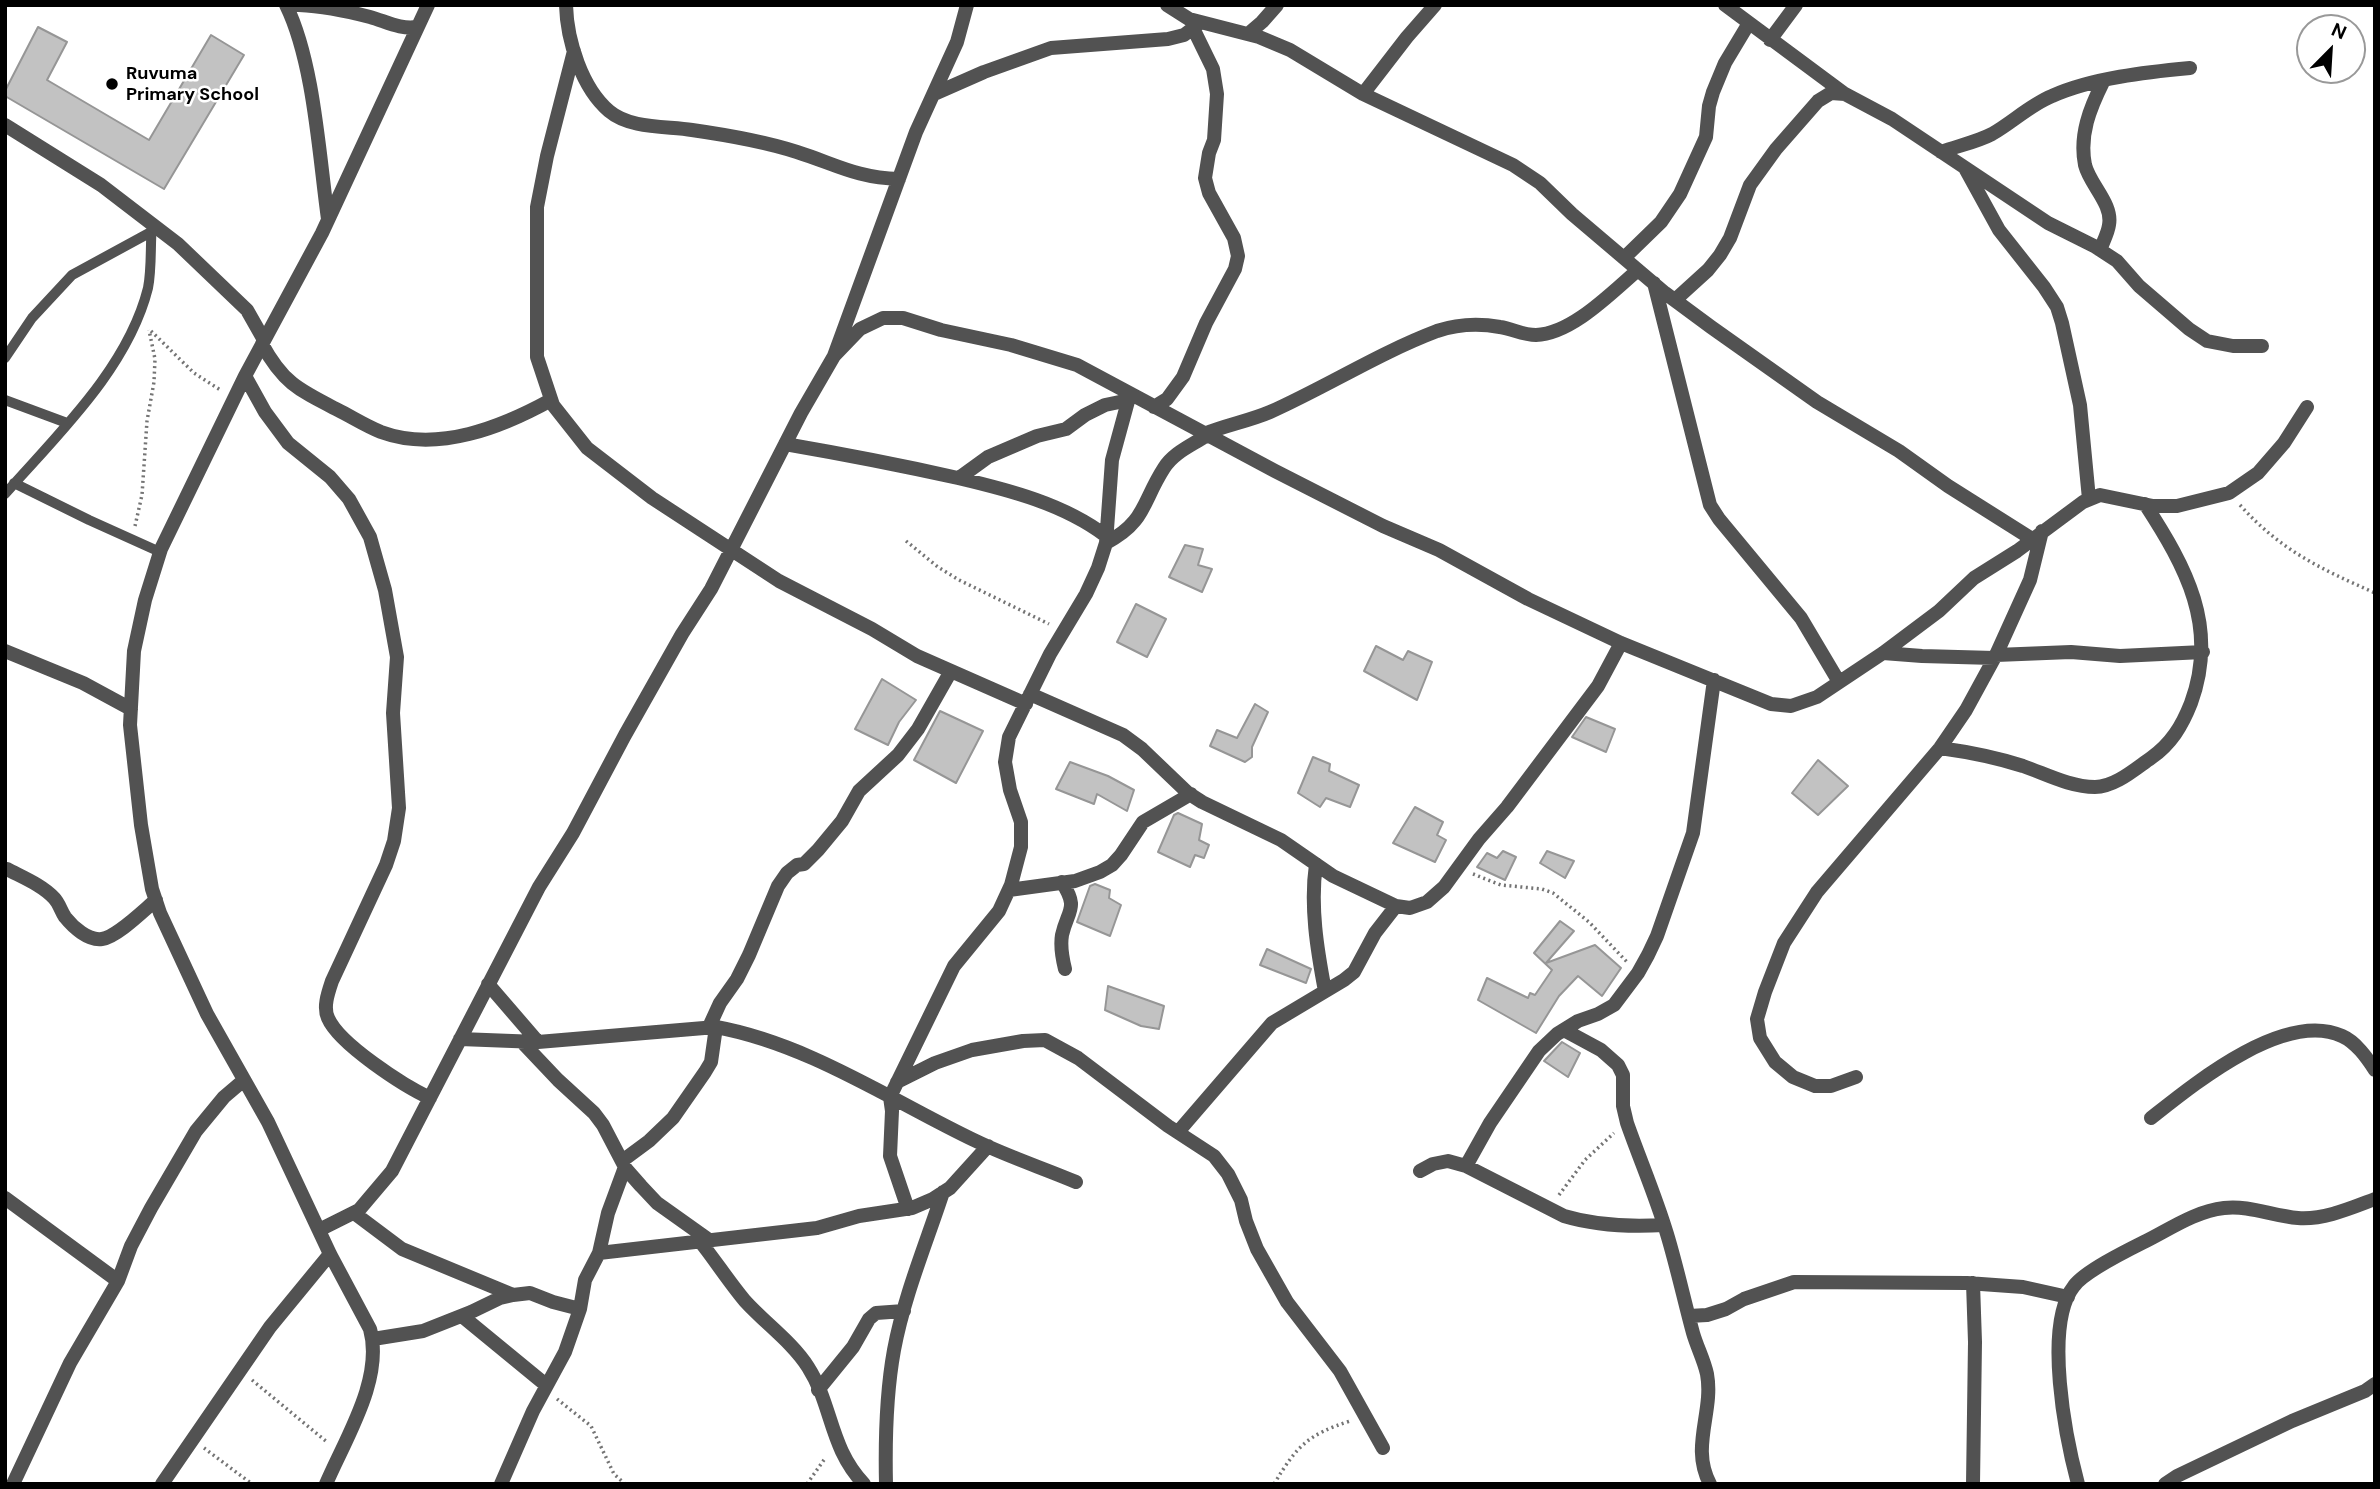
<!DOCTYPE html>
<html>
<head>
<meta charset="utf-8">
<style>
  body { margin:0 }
  #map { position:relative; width:2380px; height:1489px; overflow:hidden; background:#fff; font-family:"DM Sans",sans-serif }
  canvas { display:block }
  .frame { position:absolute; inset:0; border:7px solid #000; pointer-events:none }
  .north { position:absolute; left:2296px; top:14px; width:70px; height:70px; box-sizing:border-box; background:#fff; border:2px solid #999; border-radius:50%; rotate:24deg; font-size:19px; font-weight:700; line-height:28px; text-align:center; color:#000 }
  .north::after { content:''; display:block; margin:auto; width:24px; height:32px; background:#000; clip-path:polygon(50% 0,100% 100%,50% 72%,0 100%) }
</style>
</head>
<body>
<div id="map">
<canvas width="2380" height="1489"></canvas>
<div class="frame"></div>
<div class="north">N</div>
</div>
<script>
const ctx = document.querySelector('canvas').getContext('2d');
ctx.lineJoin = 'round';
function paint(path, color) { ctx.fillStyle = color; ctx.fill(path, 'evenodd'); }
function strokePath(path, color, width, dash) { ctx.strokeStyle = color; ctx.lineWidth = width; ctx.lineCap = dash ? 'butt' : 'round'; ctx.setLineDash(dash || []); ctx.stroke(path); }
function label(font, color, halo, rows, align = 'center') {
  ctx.font = font + ' "DM Sans",sans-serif'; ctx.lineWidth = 5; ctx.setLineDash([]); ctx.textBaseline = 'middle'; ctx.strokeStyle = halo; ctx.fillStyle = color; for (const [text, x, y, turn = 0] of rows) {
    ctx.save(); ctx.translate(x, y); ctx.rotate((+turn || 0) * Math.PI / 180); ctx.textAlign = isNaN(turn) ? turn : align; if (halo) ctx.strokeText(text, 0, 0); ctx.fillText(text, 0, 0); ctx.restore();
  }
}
const building = new Path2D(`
  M38,27L67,42L47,80L149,140L211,35L244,55L164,189L5,96V91Z
  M1185,545L1203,549L1198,565L1212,569L1202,592L1169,577Z
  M1136,604L1166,619L1147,657L1117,642Z
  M1376,646L1403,660L1408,651L1432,662L1417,700L1364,671Z
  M882,679L916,700L899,722L888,745L855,729Z
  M1255,704L1268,712L1252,747V757L1245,762L1210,746L1217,730L1237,738Z
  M940,711L983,731L956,783L914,760Z
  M1586,717L1615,729L1606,752L1572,737Z
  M1313,757L1330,764L1329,771L1359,785L1350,807L1326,798L1320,807L1298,793Z
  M1818,760L1848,786L1818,815L1792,793Z
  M1070,762L1108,776L1134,790L1127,811L1097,794L1094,804L1056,789Z
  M1415,807L1443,822L1437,835L1446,840L1435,862L1393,843Z
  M1178,813L1202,824L1199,840L1209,845L1204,858L1195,855L1190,867L1158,852L1174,815Z
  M1503,851L1516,857L1505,880L1477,867L1487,853L1497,858Z
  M1547,851L1574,861L1565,878L1540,863Z
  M1095,884L1110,890L1109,898L1121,905L1110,936L1077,922L1090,886Z
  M1560,921L1574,931L1546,963L1595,945L1621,968L1602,996L1578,976L1559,996L1536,1033L1478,1000L1487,978L1528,998L1530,993L1535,995L1552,970L1534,953Z
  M1267,949L1311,969L1306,983L1260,965Z
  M1108,986L1164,1006L1159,1029L1141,1026L1105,1010Z
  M1562,1042L1580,1053L1568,1077L1544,1061Z`);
paint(building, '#c2c2c2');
strokePath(building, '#969696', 2);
strokePath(new Path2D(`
  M151,331L194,373L222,391
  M2240,505C2280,550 2321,569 2375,593
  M135,526L142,495L147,421L154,382L155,359L149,330
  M906,541L938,567L959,580L1049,624
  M1473,874L1501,885L1542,889L1553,893L1589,922L1627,962
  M1559,1195L1585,1160L1614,1133
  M252,1380L327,1442
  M557,1399L591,1426L614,1474L625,1484
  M204,1448L252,1484
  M807,1484L826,1457
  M1274,1484C1297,1446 1307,1435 1350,1421`), '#747474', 3.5, [2, 3.5]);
strokePath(new Path2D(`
  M5,358L32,318L72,275L151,232
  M5,400L67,423
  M14,483L89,520L160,552
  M5,494C58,434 128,368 148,288C152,268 150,245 152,224`), '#525252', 10);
strokePath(new Path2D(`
  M286,5C314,62 319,155 328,219
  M299,5C323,6 347,11 370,17C385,21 401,30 417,27
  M566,5C567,41 582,88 609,111C630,129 667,126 692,130C727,135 763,141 797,152C835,164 857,178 899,179
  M1167,5L1189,19L1259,37L1290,50L1363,94L1513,165L1540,183L1572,214L1665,293L1711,327L1817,402L1899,451L1948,486L2032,539
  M1725,5L1845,94
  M1248,34L1262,22L1277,5
  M1770,40L1796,5
  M574,51L547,156L537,207V357L553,405L587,448L652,498L779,581L872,629L917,656L1026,704
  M934,94L984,72L1051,48L1168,39L1184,35L1200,23
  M1363,94L1407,37L1435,5
  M5,125L101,185L178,244L247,310L264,340
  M1941,152C1957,146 1977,142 1992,134C2013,122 2030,105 2052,96C2092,78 2147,72 2190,68
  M1966,170L1999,230L2044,287L2057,307L2062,323L2080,405L2089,499
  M2100,250C2103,242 2108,233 2109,225C2113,204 2090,185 2085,165C2079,135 2090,108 2103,82
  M1624,258L1661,222L1680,194L1706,137L1709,106L1713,92L1725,63L1749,23
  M1654,283L1710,505L1719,519L1801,618L1839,682
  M1675,300L1708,270L1720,255L1730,238L1750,185L1776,149L1818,101L1831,93L1845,94L1892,119L2048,223L2094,246L2117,261L2139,286L2189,329L2207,341L2233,346H2262
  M262,344C283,383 299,390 338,410C352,417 366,426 381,432C438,453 502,427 551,400
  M834,356L860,329L883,318H903L941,330L1011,345L1077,365L1275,471L1383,526L1439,550L1528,599L1621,643L1771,704L1791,706L1817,697L1883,653L1939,611L1974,578L2017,551L2083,502L2100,495L2153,506H2177L2229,493L2258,473L2284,443L2307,407
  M245,376L265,412L288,443L330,477L349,499L370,537L385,590L397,657L393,713L399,808L394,841L386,865L332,981C328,993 323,1007 328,1018C339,1044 404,1086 430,1098
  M1154,407L1167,399L1183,377L1206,323L1235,269L1238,256L1234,238L1209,193L1205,178L1209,153L1214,140L1217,94L1213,69L1193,28
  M1204,434C1226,425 1249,421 1270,412C1326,387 1379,353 1437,331C1458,324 1478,323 1500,327C1513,329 1523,335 1536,335C1572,334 1612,292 1638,270
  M785,444C843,454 900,465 958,478C1009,490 1064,504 1106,536
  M959,478L988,457L1037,436L1066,429L1085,415L1105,405L1129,400
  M1106,543C1146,522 1142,502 1164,468C1174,452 1193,445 1207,435
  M5,651L83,683L131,709
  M1883,653L1922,656L1994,658
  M1996,655L2071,652L2120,656L2203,652
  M1030,694L1123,735L1142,749L1188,793L1202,802L1281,840L1333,876L1396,906L1410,908L1427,902L1444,887L1479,839L1507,807L1598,686L1621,643
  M1940,748C1969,752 1995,757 2023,766C2046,774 2070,787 2095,787C2115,787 2135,769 2151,758C2171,744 2182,726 2191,703C2219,627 2186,567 2145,504
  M1316,864C1310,906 1317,949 1325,991
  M7,869C22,877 42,885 54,898C59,903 61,911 65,917C73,927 88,941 102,939C117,937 144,910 156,900
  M1062,882C1079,909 1068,909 1062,935C1060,947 1062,957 1065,969
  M1009,890L1075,881L1100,872L1112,865L1121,855L1143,822L1191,794
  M488,984L538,1042
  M709,1027L720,1003L737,979L749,955L778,886L787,873L797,865L804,864L818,850L842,821L859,791L898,755L918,729L951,671
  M1564,1030L1601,1050L1618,1065L1623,1075V1106L1627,1123C1640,1160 1656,1197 1667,1234C1677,1267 1684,1300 1693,1333C1697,1347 1704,1360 1707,1374C1714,1412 1690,1447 1710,1484
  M460,1039L538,1042L716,1027C809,1044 892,1101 976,1141C1009,1157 1043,1168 1076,1182
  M522,1042L558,1080L594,1113L603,1125L626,1169L641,1186L657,1203L709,1240
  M1856,1077L1831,1086H1815L1793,1077L1775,1062L1760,1038L1757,1019L1765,992L1784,943L1817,892L1940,748L1966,710L1996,655L2030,580L2042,531
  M897,1082L935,1063L972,1050L1023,1041L1045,1040L1078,1058L1168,1126L1214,1156L1228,1174L1241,1200L1246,1221L1257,1249L1287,1302L1340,1371L1383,1448
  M2151,1118C2194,1084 2284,1010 2342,1036C2356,1042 2367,1058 2375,1070
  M1178,1132L1272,1023L1344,980L1354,972L1375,933L1396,906
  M622,1161L649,1141L673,1118L705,1072L711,1062L716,1027
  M1466,1166L1490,1123L1539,1051L1557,1034L1578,1021L1598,1014L1614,1005L1638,973L1648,955L1657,936L1693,833L1714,680
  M1420,1171L1433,1164L1448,1161L1466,1166L1564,1216C1597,1226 1630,1227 1664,1225
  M5,1198L118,1281
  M908,1209L890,1156L892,1111L890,1097L954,966L999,911L1011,885L1021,847V822L1010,790L1005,762L1009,737L1050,654L1086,594L1098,568L1106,543L1112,460L1130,394
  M354,1213L402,1249L513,1295
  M319,1230L359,1210L392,1171L539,887L573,833L625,735L682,634L711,589L801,413L834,356L916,132L957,42L967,5
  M699,1240C715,1260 729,1282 745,1301C766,1324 792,1342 808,1367C833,1406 829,1447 864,1484
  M599,1253L608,1213L625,1167
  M1973,1283L1975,1342L1973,1484
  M462,1316L546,1385
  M1689,1316L1707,1315L1726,1309L1744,1299L1794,1282L1967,1283L2023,1287L2068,1297
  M373,1339L423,1331L471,1312L500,1298L513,1295L530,1293L553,1302L580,1309L585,1280L599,1253L817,1228L859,1216L912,1208L933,1199L950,1188L988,1146
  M818,1390L853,1347L869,1319L876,1313L904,1311
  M13,1484L70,1363L118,1281L131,1246L151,1208L196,1131L224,1097L244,1080
  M162,1484L270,1327L330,1254
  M326,1484C345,1439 384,1379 370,1329L330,1254L268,1122L207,1014L160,913L152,889L141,825L130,725L134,651L145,600L161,549L245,376L322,233L428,5
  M501,1484L533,1411L565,1352L580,1309
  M886,1484C885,1439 886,1394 894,1350C904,1296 926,1244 943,1192
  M2078,1484C2066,1439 2043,1325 2074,1286C2085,1271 2128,1250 2146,1241C2170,1229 2196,1211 2224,1208C2249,1205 2273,1216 2298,1218C2324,1220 2351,1208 2375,1199
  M2165,1484L2177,1476L2292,1421L2365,1391L2375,1384`), '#525252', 14);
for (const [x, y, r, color] of [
  [112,84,7,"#000"]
]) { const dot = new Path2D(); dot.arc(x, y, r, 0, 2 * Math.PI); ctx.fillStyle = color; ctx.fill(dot); strokePath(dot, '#fff', 2.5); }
label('bold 18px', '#000', '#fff', [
  ["Ruvuma",126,74],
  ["Primary School",126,95]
], 'left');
</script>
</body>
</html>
